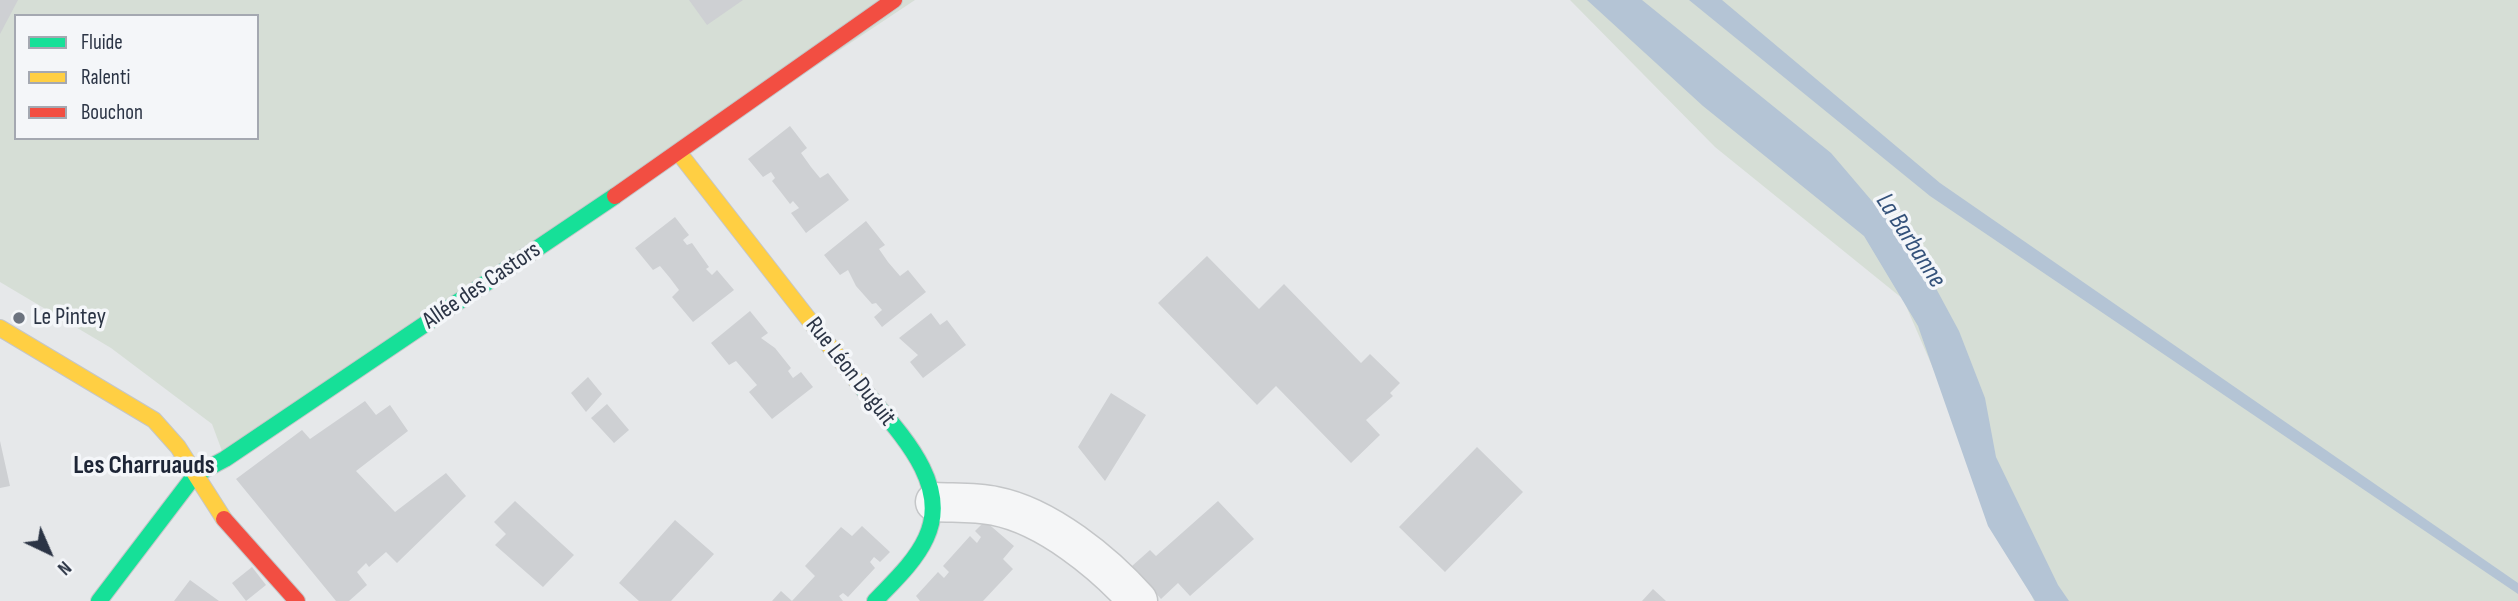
<!DOCTYPE html>
<html>
<head>
<meta charset="utf-8">
<style>
  body { margin:0 }
  #map { position:relative; width:2518px; height:601px; overflow:hidden; background:#e6e8ea; font-family:"Sofia Sans Condensed",sans-serif }
  canvas { display:block }
  .legend { position:absolute; left:14px; top:14px; width:245px; height:126px; box-sizing:border-box; background:#f4f6f9; border:2px solid #a4a8b1; margin:0; padding:9px 12px; list-style:none; font-size:21px; color:#2b3445 }
  .legend li { display:flex; align-items:center; gap:14px; height:35px }
  .legend b { width:35px; border:2px solid #a4a8b1 }
  .north { position:absolute; left:14px; top:517px; width:70px; height:70px; -webkit-text-stroke:5px #f4f6f9; paint-order:stroke; rotate:136deg; font-size:19px; font-weight:700; line-height:28px; text-align:center; color:#2b3445 }
  .north::after { content:''; display:block; margin:auto; width:24px; height:32px; background:#2b3445; clip-path:polygon(50% 0,100% 100%,50% 72%,0 100%) }
</style>
</head>
<body>
<div id="map">
<canvas width="2518" height="601"></canvas>
<ul class="legend">
<li><b style="height:9px;background:#16e098"></b>Fluide</li>
<li><b style="height:9px;background:#ffcf43"></b>Ralenti</li>
<li><b style="height:9px;background:#f24e42"></b>Bouchon</li>
</ul>
<div class="north">N</div>
</div>
<script>
const ctx = document.querySelector('canvas').getContext('2d');
ctx.lineJoin = 'round';
function paint(path, color) { ctx.fillStyle = color; ctx.fill(path, 'evenodd'); }
function strokePath(path, color, width, dash) { ctx.strokeStyle = color; ctx.lineWidth = width; ctx.lineCap = dash ? 'butt' : 'round'; ctx.setLineDash(dash || []); ctx.stroke(path); }
function label(font, color, halo, rows, align = 'center') {
  ctx.font = font + ' "Sofia Sans Condensed",sans-serif'; ctx.lineWidth = 7; ctx.setLineDash([]); ctx.textBaseline = 'middle'; ctx.strokeStyle = halo; ctx.fillStyle = color; for (const [text, x, y, turn = 0] of rows) {
    ctx.save(); ctx.translate(x, y); ctx.rotate((+turn || 0) * Math.PI / 180); ctx.textAlign = isNaN(turn) ? turn : align; if (halo) ctx.strokeText(text, 0, 0); ctx.fillText(text, 0, 0); ctx.restore();
  }
}
paint(new Path2D(`
  M0,0H915L225,459L212,424L111,348L0,282ZM16,16H257V138H16Z
  M1570,0H2518V601H2034L1903,299L1715,147Z`), '#d6ded6');
paint(new Path2D(`
  M1587,0H1642L1831,153L1918,255L1959,331L1985,398L1996,457L2058,585L2069,601H2035L1988,526L1918,326L1864,236L1703,106Z
  M1689,0H1722L1940,183L2518,583V594L1930,196Z`), '#b4c4d5');
paint(new Path2D(`
  M0,0H18L0,34Z
  M689,0H743L707,25Z
  M790,126L807,148L801,153L811,167L820,178L828,173L849,200L806,233L791,213L799,208L793,201L790,204L780,191L772,181L775,178L771,172L763,177L748,159Z
  M675,217L689,235L683,240L687,245L692,243L709,267L706,269L712,275L717,270L734,290L693,322L672,297L679,290L670,278L660,266L653,270L635,248Z
  M866,221L885,245L879,249L888,262L900,276L908,270L926,292L882,327L874,317L882,310L876,303L872,304L856,286L848,270L840,275L824,255Z
  M1207,256L1259,309L1284,284L1361,363L1370,354L1400,383L1390,393L1393,396L1366,420L1380,435L1351,463L1276,386L1257,405L1158,303Z
  M750,311L768,333L761,338L775,348L791,368L788,371L793,378L801,372L813,387L772,419L749,392L757,385L736,361L729,365L711,343Z
  M931,313L940,325L947,320L966,345L923,378L910,362L918,355L899,338Z
  M588,377L602,394L586,412L571,393Z
  M1111,393L1146,415L1105,481L1078,447Z
  M365,401L376,415L390,405L408,431L356,471L395,512L446,473L466,496L397,563L386,552L369,567L366,563L357,572L367,585L349,601H336L236,479L302,430L310,439Z
  M607,404L629,430L614,443L591,418Z
  M0,441L10,486L0,488Z
  M1477,447L1523,492L1445,572L1399,527Z
  M515,501L574,555L543,587L495,545L506,534L494,522Z
  M1218,501L1254,539L1190,596L1178,583L1161,599L1132,566L1150,550L1156,556Z
  M675,520L714,554L671,601H639L619,583Z
  M985,521L1014,546L1003,559L1013,569L983,601H920L916,596L938,572L944,578L949,572L943,566L970,536L977,543L981,537L975,531Z
  M862,526L890,552L880,562L874,557L870,562L875,568L848,597L843,593L839,596L843,601H772L781,591L792,601L815,576L805,566L841,527L852,536Z
  M252,567L266,585L246,601L232,583Z
  M190,580L219,601H174Z
  M1653,589L1666,601H1642Z`), '#ced0d3');
const street = new Path2D(`
  M935,502C955,503 976,502 995,506C1047,516 1104,563 1138,601`);
const fast = new Path2D(`
  M856,380C889,423 954,479 926,538C915,562 893,582 875,601
  M99,601L195,475L225,459L615,196`);
const slow = new Path2D(`
  M679,153L856,380
  M0,328L154,420L178,447L224,519`);
const jam = new Path2D(`
  M615,196L894,0
  M224,519L297,601`);
strokePath(street, '#c4c6c8', 41);
strokePath(fast, '#c4c6c8', 18);
strokePath(slow, '#c4c6c8', 18);
strokePath(jam, '#c4c6c8', 18);
strokePath(street, '#f5f6f7', 38);
strokePath(fast, '#16e098', 16);
strokePath(slow, '#ffcf43', 16);
strokePath(jam, '#f24e42', 16);
for (const [x, y, r, color] of [
  [19,318,7,"#6c737f"]
]) { const dot = new Path2D(); dot.arc(x, y, r, 0, 2 * Math.PI); ctx.fillStyle = color; ctx.fill(dot); strokePath(dot, '#f4f6f9', 2.5); }
label('24px', '#2b3445', '#f4f6f9', [
  ["Allée des Castors",482,286,-34],
  ["Rue Léon Duguit",850,372,52]
]);
label('24px', '#2b3445', '#f4f6f9', [
  ["Le Pintey",33,318]
], 'left');
label('italic 26px', '#34527a', '#f4f6f9', [
  ["La Barbanne",1910,241,57]
]);
label('bold 26px', '#1d2536', '#f4f6f9', [
  ["Les Charruauds",144,466]
]);
</script>
</body>
</html>
